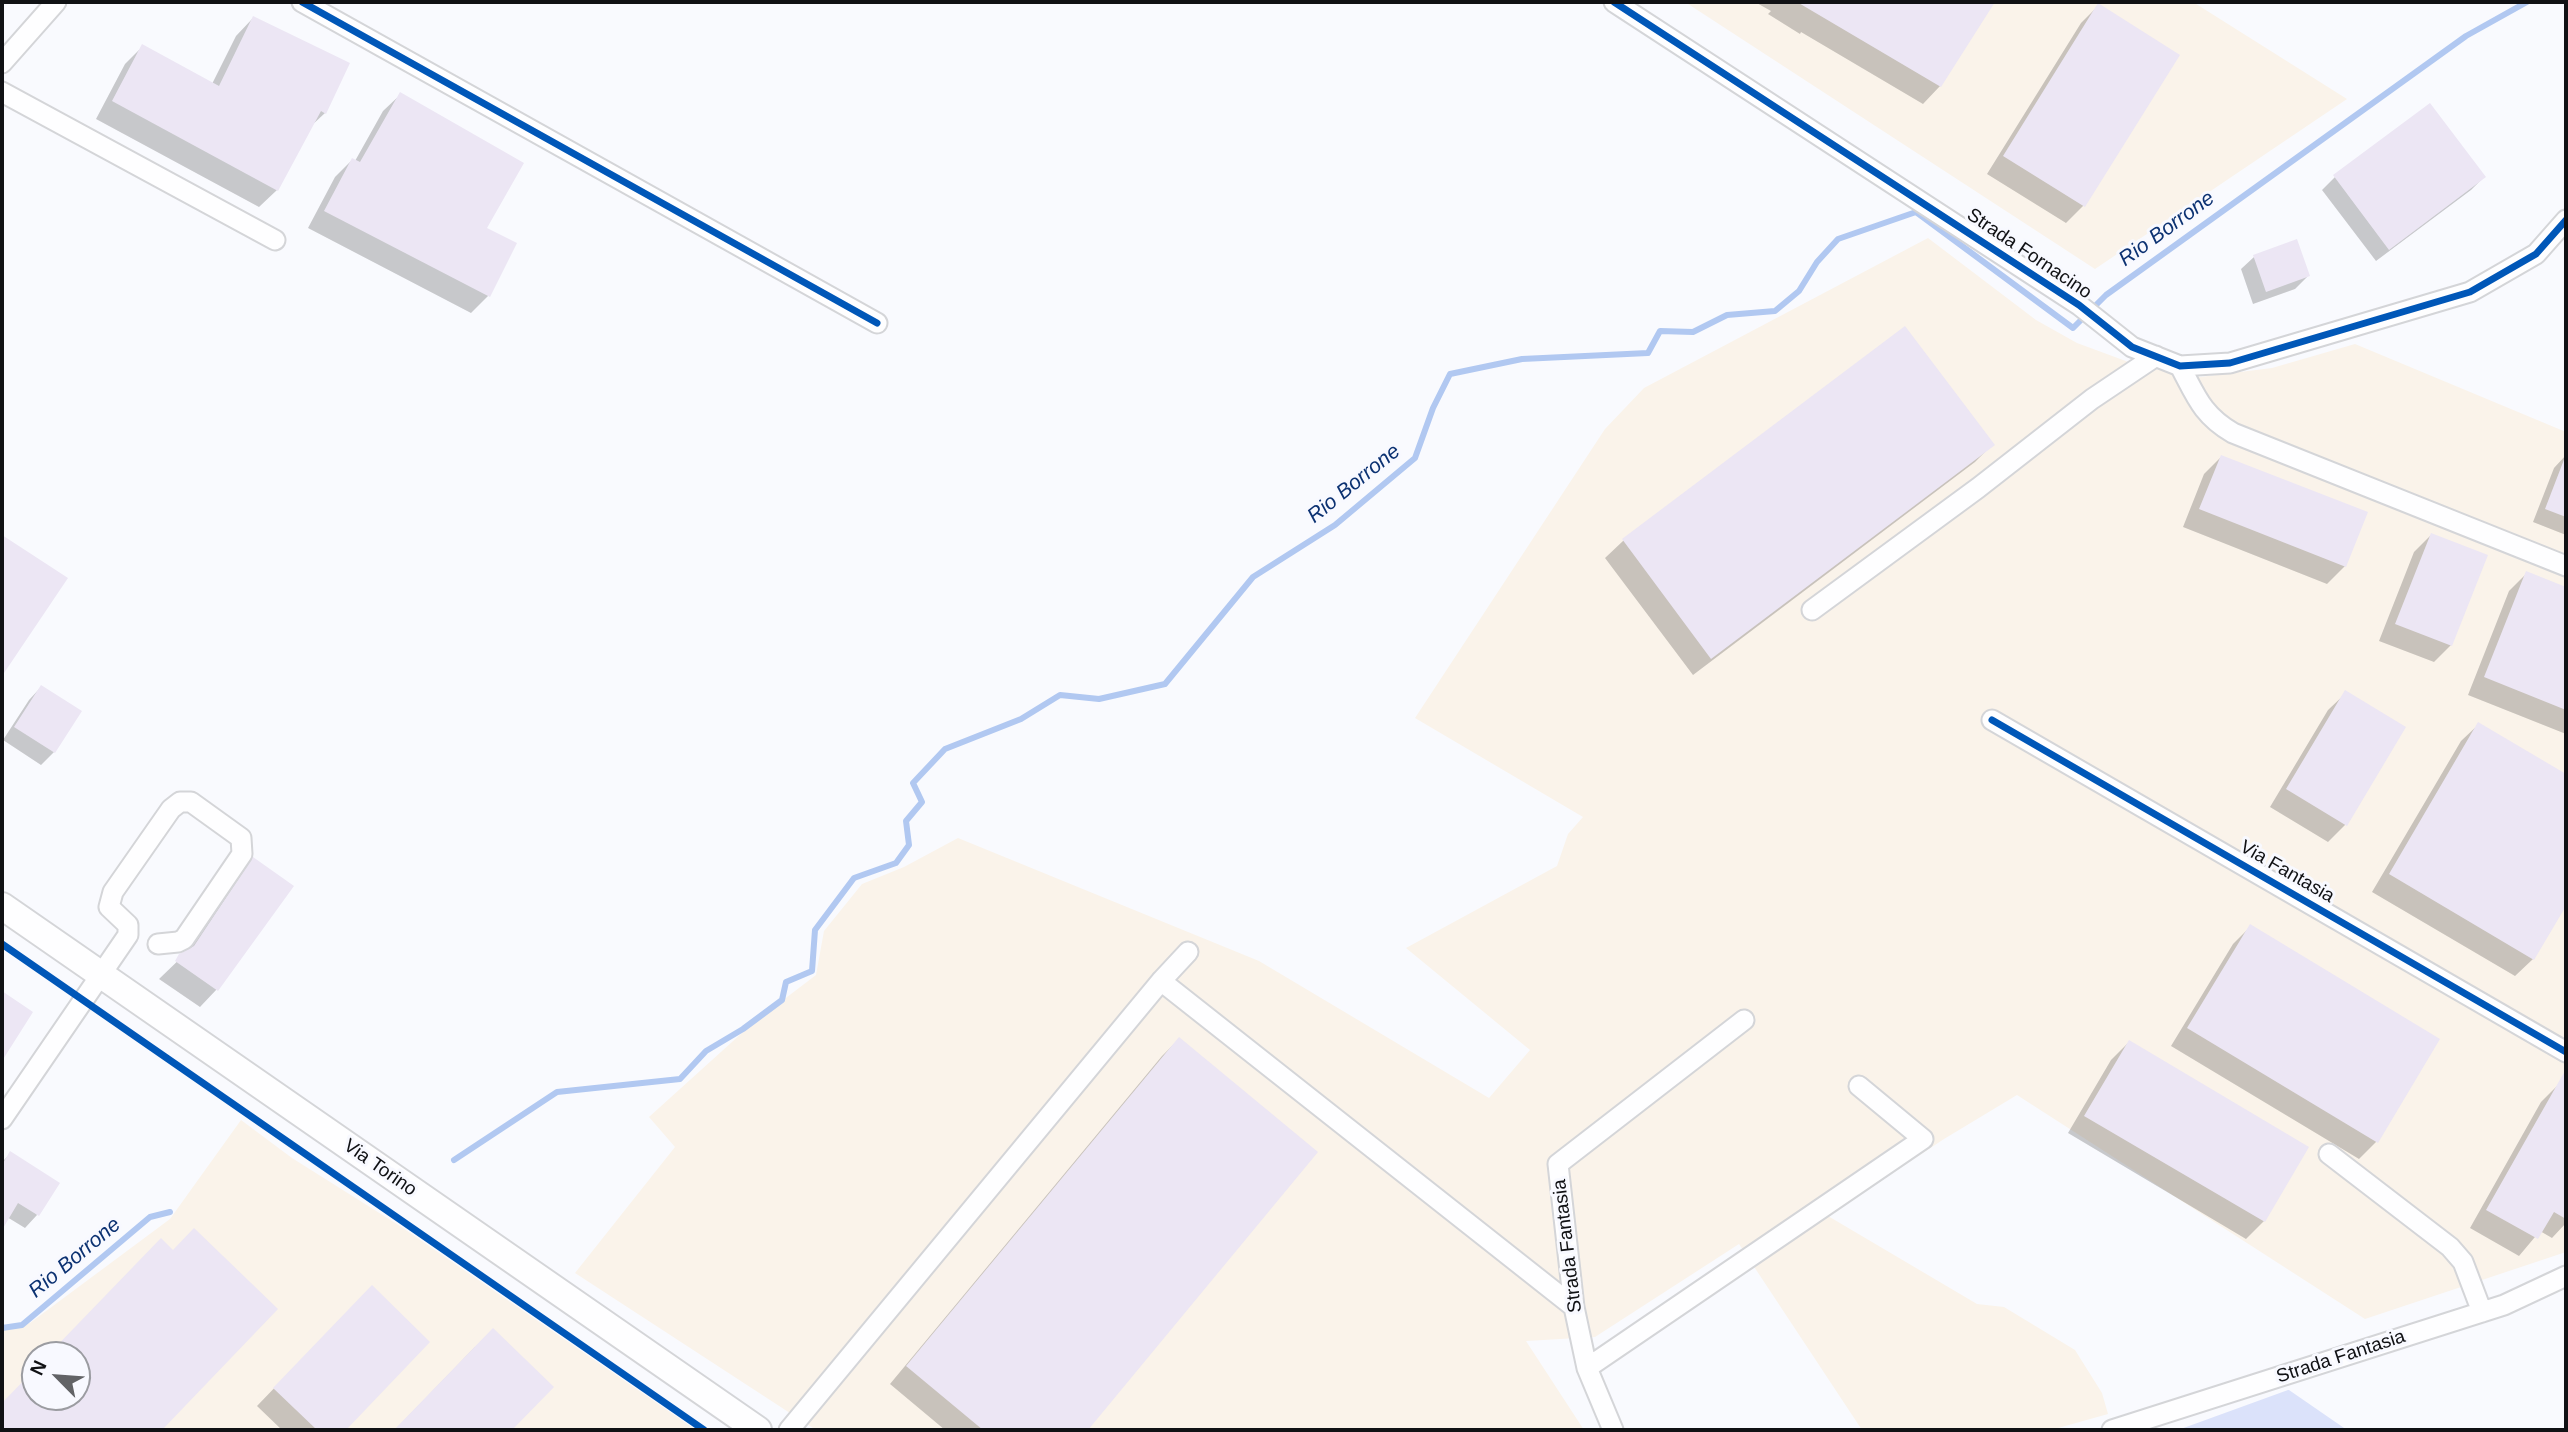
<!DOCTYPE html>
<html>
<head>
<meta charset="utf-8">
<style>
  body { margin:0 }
  #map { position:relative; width:2568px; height:1432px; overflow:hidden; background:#f9fafe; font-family:Helvetica,sans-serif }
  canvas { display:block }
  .frame { position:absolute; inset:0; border:4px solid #101114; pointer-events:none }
  .north { position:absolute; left:21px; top:1341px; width:70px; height:70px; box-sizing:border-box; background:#f8f9ff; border:2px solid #9b9ca1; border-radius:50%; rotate:295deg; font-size:19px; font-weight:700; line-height:28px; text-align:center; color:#101114 }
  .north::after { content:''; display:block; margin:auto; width:24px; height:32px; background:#626366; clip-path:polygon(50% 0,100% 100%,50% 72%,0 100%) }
</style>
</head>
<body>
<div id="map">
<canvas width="2568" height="1432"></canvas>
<div class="frame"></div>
<div class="north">N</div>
</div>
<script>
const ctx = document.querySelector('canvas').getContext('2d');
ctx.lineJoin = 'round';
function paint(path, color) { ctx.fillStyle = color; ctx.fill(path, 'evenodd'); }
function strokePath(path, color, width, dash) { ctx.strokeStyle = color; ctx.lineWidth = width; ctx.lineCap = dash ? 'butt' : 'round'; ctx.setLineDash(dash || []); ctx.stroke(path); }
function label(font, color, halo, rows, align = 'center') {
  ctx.font = font + ' Helvetica,sans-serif'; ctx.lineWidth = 6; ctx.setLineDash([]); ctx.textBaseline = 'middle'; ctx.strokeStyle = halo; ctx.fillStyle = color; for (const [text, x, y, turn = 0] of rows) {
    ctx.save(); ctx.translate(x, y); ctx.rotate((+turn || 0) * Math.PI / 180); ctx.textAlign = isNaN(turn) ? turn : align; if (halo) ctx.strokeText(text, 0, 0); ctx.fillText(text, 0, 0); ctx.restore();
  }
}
paint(new Path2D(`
  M1685,2H2193L2347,99L2095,269Z
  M1928,238L2036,320L2077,343L2142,367L2200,377L2272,368L2355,344L2566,432V1252L2365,1319L2017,1095L1944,1139L1828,1216L1977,1304L2004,1307L2075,1350L2102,1393L2108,1414L2051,1430H1862L1739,1244L1595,1337L1526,1341L1584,1430H816L575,1273L675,1147L649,1117L753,1023L816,975L824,931L862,884L904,867L958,838L1259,961L1489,1098L1530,1050L1406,948L1557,866L1568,834L1583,817L1415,718L1605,429L1644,388Z
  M241,1120L292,1158L400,1226L696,1430H2V1326L30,1323L170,1219ZM35,1355H77V1397H35Z`), '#faf3ea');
paint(new Path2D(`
  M2289,1390L2347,1430H2178L2288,1390Z`), '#dbe2fa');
paint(new Path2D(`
  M1755,2H1993L1940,86L1923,104L1801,32L1800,34L1768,14L1771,11Z
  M2098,6L2177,55L2083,206L2066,223L1987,174L2081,23Z
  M253,18L325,113L310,127L277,190L259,207L96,119L125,64L143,46L212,84L236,36Z
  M401,94L485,229L488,296L471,313L308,228L335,177L352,160L355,161L383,111Z
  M2335,177H2484L2471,190L2376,261L2322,190Z
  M2254,257L2308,276L2295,289L2253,304L2241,269Z
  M1905,328L1992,445L1975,462L1693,675L1605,558L1623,541Z
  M2566,455V535L2533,522L2554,468Z
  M2221,457L2345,566L2327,584L2183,527L2204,474Z
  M2431,535L2451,645L2434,662L2379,641L2414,552Z
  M2,537L65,579L2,673Z
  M2527,573L2566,589V734L2468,695L2509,591Z
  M41,687L79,712L54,752L41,765L3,740L29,700Z
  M2346,693L2345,825L2328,842L2270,807L2328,710Z
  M2479,724L2566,776V902L2533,959L2515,976L2372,892L2461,741Z
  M254,859L217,989L200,1007L159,979L186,953L236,877Z
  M2250,927L2438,1040L2376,1142L2359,1159L2171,1046L2233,944Z
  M1179,1039L1316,1152L1085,1430H945L890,1384L1162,1056Z
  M2129,1042L2307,1148L2264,1221L2246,1239L2068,1133L2111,1060Z
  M2558,1085L2566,1090V1223L2552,1238L2540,1231L2519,1256L2470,1228L2541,1102Z
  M10,1154L37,1215L25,1228L7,1217L2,1226V1162Z
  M173,1252L276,1310L160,1430H2V1405L35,1370V1397H77V1355H50Z
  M354,1305L428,1342L343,1430H282L257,1406Z
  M475,1347L551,1387L509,1430H395Z`), '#0003');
strokePath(new Path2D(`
  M454,1160L557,1092L680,1079L706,1051L743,1029L782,1000L786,982L812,971L815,930L854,878L896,863L909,845L906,821L922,802L913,783L945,749L1021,719L1060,695L1099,699L1165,684L1253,577L1335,525L1415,458L1433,408L1450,374L1522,359L1648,353L1660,331L1693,332L1727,315L1775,311L1799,291L1817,262L1838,239L1916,212L2073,328L2106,295L2466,36L2527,2
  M2,1328L22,1325L150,1217L170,1212`), '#b1c8f1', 6);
paint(new Path2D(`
  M1797,2H1995L1941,87Z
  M2098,3L2180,55L2085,207L2003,156Z
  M253,16L350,63L326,114L321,111L278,191L112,101L142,44L219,86Z
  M400,92L524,163L487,228L517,243L490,297L324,211L352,158L360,162Z
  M2430,103L2486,177L2389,250L2333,175Z
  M2297,239L2310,276L2266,292L2253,255Z
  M1905,326L1995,445L1711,659L1622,539Z
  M2221,455L2368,512L2346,567L2199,509Z
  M2565,457H2566V517L2545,509Z
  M2431,533L2488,555L2452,646L2395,624Z
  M2,535L68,578L2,676Z
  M2526,571L2566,587V710L2484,677Z
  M41,685L82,711L55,753L14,727Z
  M2345,690L2406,727L2347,826L2286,789Z
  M2478,722L2566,774V906L2534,960L2389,874Z
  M253,857L294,886L218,991L175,961L179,954L194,946Z
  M2250,924L2440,1039L2378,1143L2187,1028Z
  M2,991L33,1012L2,1061Z
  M1179,1037L1318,1152L1088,1430H983L906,1366Z
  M2129,1040L2309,1147L2265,1222L2084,1116Z
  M2566,1069V1219L2554,1212L2538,1239L2486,1210Z
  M10,1151L60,1183L39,1216L18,1203L2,1230V1165Z
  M194,1228L278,1309L162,1430H2V1403L35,1369V1397H77V1355H48L161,1238L173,1250Z
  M372,1285L430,1342L346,1430H317L273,1388Z
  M493,1328L554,1387L512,1430H394Z`), '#ece6f4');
const minor = new Path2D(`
  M302,2L877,323
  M1614,2L2079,305L2132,347L2180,366L2230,363L2470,292L2536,254L2566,220
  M2,63L56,2
  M2,92L275,240
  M2180,366C2196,396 2202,415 2233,433L2566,566
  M1812,610L1978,488L2092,399L2156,356
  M1992,720L2566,1052
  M1161,981L1574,1307
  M2,1119L128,935V925L109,907L113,892L171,809L180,802H191L241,838L242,854L184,939L178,942L158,944
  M2329,1154L2450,1247L2463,1262L2482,1312
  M1587,1368L1923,1139L1859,1086
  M789,1430L1161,981L1188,952
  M1613,1430L1587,1368L1574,1307L1558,1164L1744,1020
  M2112,1430L2504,1305L2566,1276`);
const major = new Path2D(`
  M2,906L758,1430`);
strokePath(minor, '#d4d5d8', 23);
strokePath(major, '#d4d5d8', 30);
strokePath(minor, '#fefeff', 19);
strokePath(major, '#fefeff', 26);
strokePath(new Path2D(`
  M302,2L877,323
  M1614,2L2079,305L2132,347L2180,366L2230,363L2470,292L2536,254L2566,220
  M1992,720L2566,1052
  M2,944L704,1430`), '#0057b8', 7);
label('19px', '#101114', '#f8f9ff', [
  ["Strada Fornacino",2029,254,34],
  ["Via Fantasia",2287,872,30],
  ["Via Torino",380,1168,35],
  ["Strada Fantasia",1568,1246,-97],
  ["Strada Fantasia",2341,1357,-18]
]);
label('italic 21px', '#0c3272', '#f8f9ff', [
  ["Rio Borrone",2167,229,-36],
  ["Rio Borrone",1354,484,-39],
  ["Rio Borrone",75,1258,-40]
]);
</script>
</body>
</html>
